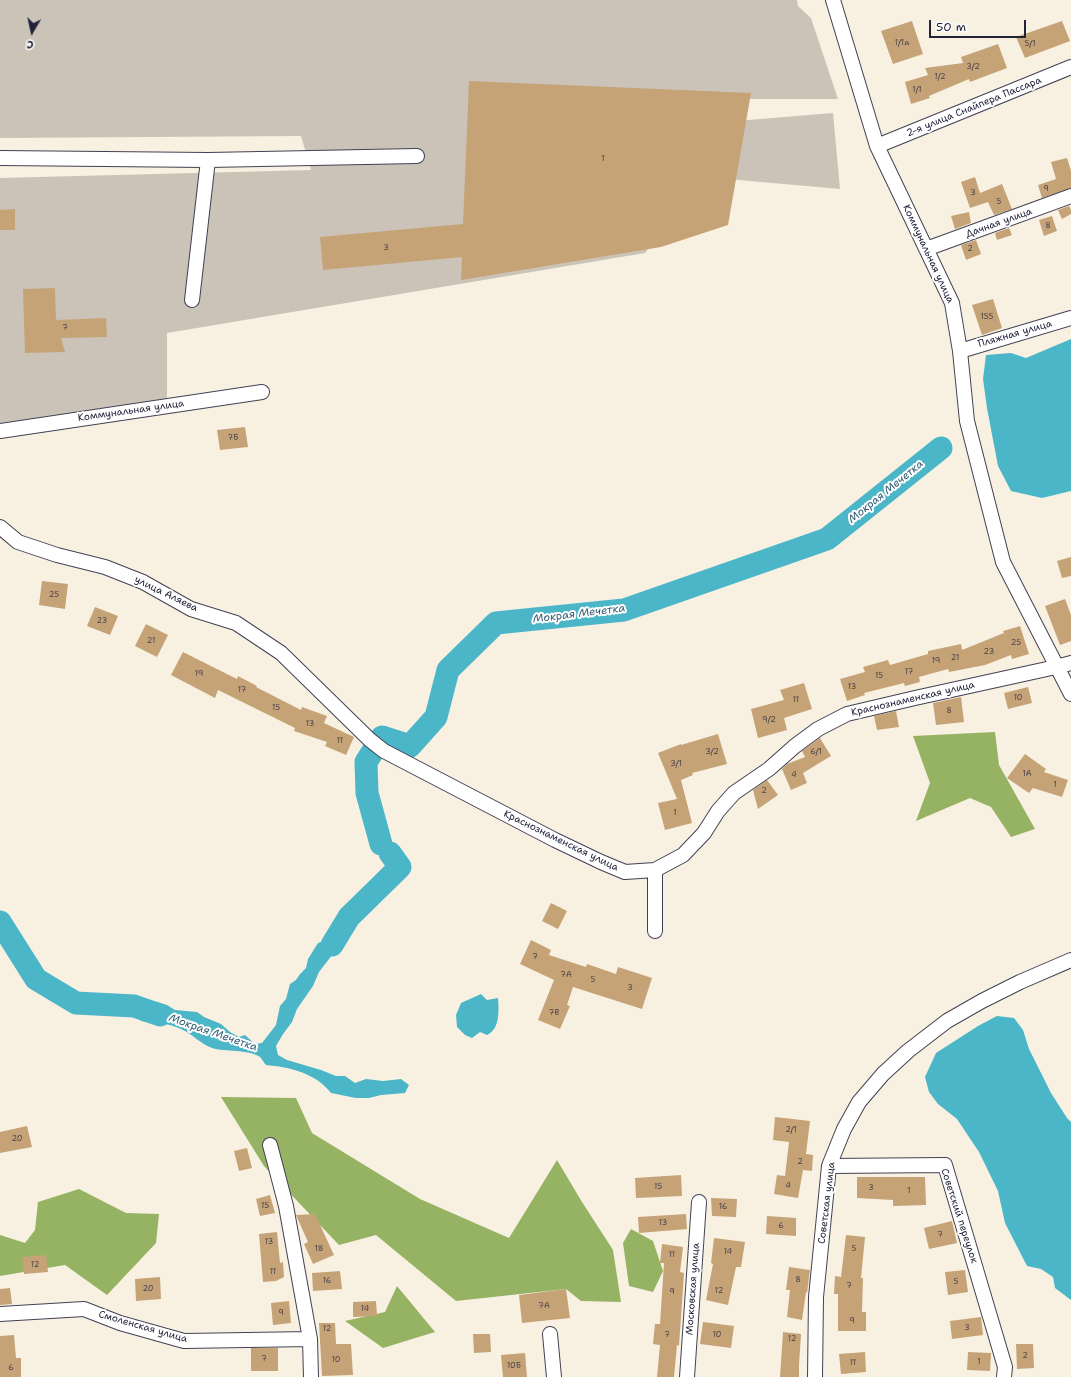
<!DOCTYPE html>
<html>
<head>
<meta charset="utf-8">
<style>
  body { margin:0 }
  #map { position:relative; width:1071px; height:1377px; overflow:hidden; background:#f8f1e2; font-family:"Shantell Sans",sans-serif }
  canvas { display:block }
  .north { position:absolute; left:12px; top:12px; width:40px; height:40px; -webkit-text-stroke:3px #fff; paint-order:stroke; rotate:189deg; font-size:11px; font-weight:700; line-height:16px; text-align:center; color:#22223b }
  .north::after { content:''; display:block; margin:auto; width:14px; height:18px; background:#22223b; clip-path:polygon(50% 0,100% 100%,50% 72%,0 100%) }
  .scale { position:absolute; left:929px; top:20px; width:97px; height:18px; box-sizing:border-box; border:2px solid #22223b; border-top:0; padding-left:5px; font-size:12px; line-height:14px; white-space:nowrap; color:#22223b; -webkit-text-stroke:3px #fff; paint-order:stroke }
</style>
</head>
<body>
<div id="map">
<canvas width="1071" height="1377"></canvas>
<div class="north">С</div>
<div class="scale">50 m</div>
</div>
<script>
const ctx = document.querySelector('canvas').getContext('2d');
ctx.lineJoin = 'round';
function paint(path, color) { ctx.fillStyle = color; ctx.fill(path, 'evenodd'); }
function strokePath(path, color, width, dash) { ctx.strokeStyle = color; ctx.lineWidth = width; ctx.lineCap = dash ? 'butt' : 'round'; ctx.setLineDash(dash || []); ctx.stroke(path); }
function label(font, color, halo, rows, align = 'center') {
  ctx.font = font + ' "Shantell Sans",sans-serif'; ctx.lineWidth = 4; ctx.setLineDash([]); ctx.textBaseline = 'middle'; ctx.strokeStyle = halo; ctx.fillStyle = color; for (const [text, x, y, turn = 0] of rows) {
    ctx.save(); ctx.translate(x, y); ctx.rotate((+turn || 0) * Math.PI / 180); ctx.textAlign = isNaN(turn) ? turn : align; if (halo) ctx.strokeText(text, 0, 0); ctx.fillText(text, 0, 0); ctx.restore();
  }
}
paint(new Path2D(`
  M0,0H797L798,6L811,18L838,99H714L712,123L833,113L840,189L705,177L645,253L167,333V407L0,431V178L311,170L301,136L0,138Z`), '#cbc3b8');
paint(new Path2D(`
  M995,732L999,765L1035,829L1011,837L991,807L970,798L916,821L930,783L913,736Z
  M221,1097L296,1098L312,1133L420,1199L509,1238L557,1160L582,1202L613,1250L621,1302L581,1301L566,1289L456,1301L376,1235L339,1245L264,1166Z
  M79,1189L126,1213L159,1214L156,1243L107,1295L65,1265L0,1276V1235L25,1243L35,1230L38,1202Z
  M631,1229L653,1241L663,1271L653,1292L629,1286L623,1243Z
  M397,1286L435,1332L383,1348L345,1321L385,1312Z`), '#96b263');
paint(new Path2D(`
  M1071,339V491L1042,498L1011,491L998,466L987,408L983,379L986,355L1011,353L1026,358Z
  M347,916L352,922L336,950L319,972L313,986L297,1009L292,1022L283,1034L276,1046L278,1055L287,1060L321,1070L336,1076H345L355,1083L366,1079L383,1081L401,1079L409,1085L405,1093L381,1095L369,1098H356L331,1093C316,1073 289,1067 266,1065C264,1063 262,1059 260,1057C248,1049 225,1052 212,1048C201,1044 193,1035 183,1030C170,1023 156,1023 141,1021L132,1009L131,1002L138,998L146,1003L157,1002L167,1005L175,1010L197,1012L204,1017L221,1024L230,1032L239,1037L245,1035L255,1044L262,1043L276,1025L280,1006L286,999L290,984L296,980L300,974L306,968L308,959L318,943L324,941L330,935L340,919Z
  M481,994L487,1000L498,998C499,1011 500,1029 487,1035L480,1032L472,1038L465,1035L457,1027L456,1015L461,1003Z
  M997,1016L1014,1018L1023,1030L1029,1049L1051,1093L1067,1118L1071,1122V1300L1055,1288L1053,1277L1041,1269L1027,1266L1005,1223L998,1191L979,1152L957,1119L938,1104L929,1092L925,1077L936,1053L978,1026Z`), '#4bb6c8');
strokePath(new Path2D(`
  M381,844L367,793L366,762L382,737L410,746L436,717L448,670L496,623L624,610L827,539L941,448
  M0,922L36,979L76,1003L134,1006L160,1015
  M332,945L349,917L400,867L390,853`), '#4bb6c8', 23);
paint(new Path2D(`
  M912,21L923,54L893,64L881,31Z
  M1062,21L1070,41L1025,58L1016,37Z
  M998,44L1007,68L970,82L969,79L929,96L930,98L911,104L905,82L928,75L925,68L963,63L961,57Z
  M469,81L751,93L728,225L661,247L461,280L462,257L323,270L320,237L463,224Z
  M1067,158L1071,171V188L1042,198L1038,185L1056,179L1051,162Z
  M975,177L980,193L1002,184L1012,209L994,215L988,202L970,208L961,182Z
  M1069,206L1071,210V214L1062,219L1058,210Z
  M15,209V230H0V210Z
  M969,212L971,223L955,229L951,216Z
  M1052,216L1057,231L1044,236L1039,220Z
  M1009,228L1012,235L997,240L995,233Z
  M976,240L981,254L966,260L961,245Z
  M55,288L56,320L106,318L107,337L61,338L65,352L25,353L23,289Z
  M993,299L1002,328L982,335L972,305Z
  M245,427L248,447L220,450L217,430Z
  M1071,557V576L1062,578L1057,561Z
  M42,581L68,584L65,609L39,605Z
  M1065,599L1071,615V641L1060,645L1045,606Z
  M95,607L118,616L110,635L87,626Z
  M146,624L168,635L157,657L135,646Z
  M1020,626L1029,654L1012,659L1011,655L985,665L949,672L948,669L919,677L920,682L905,686L904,683L864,693L865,695L847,701L840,679L865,672L863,667L888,660L890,665L928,654V651L961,644L962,650L1004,633L1003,631Z
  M183,652L237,679L238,676L257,686L256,687L301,710L302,707L327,716L324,723L354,737L346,755L325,746L327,742L294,731L295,728L218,690L215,698L171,675Z
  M804,683L812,709L784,718L787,730L758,738L751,709L784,700L780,690Z
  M1028,687L1032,703L1008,709L1004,693Z
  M961,697L964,722L936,725L933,703Z
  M896,711L899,727L877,730L874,716Z
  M718,734L727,764L692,773L693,775L681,780L692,823L665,830L658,803L677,799L658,753L681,744V745Z
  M820,738L831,756L803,773L807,783L791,790L782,769L787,764L805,757L802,751Z
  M1025,754L1046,769L1044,772L1068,780L1062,797L1033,788L1029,793L1007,778Z
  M767,780L778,795L758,809L753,790Z
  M551,903L567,911L558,929L542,921Z
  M531,940L551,950L549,955L586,967L587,964L616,974L618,967L652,978L642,1009L573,987L567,1005L570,1006L560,1029L538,1020L554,980L520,964Z
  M775,1117L810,1121L806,1154L813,1155L812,1171L803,1170L798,1198L774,1194L777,1175L785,1176L789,1142L773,1140Z
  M27,1126L32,1147L0,1153V1132Z
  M247,1148L252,1168L239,1171L234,1151Z
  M681,1175L682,1196L636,1198L635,1178Z
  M857,1177H925L926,1205L893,1206V1200L857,1198Z
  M270,1195L275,1213L260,1216L256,1199Z
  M711,1198L737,1199L736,1217L712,1216Z
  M315,1214L334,1255L313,1264L304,1244L308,1242L296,1215Z
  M686,1214L687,1229L639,1233L638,1217Z
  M767,1216L796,1218V1236L766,1234Z
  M952,1221L957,1243L929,1249L924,1228Z
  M277,1232L280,1263L283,1262L284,1277L276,1281L263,1282L259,1234Z
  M846,1235L865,1237L861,1278H863L862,1312H866V1331H838V1294H834L835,1276L841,1277Z
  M714,1238L745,1242L741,1267H736L728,1305L706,1300L713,1264L711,1263Z
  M662,1244L683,1247L680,1272L684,1273L679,1346L677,1345L674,1377H657L660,1345L653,1344L655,1324H660L664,1263H660Z
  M46,1255L48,1272L24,1274L22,1257Z
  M789,1267L810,1270L807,1293L806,1292L802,1320L787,1317L790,1290H786Z
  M965,1270L968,1292L948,1295L945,1272Z
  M340,1271L342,1289L313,1291L312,1273Z
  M160,1277L161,1299L136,1301L135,1279Z
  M10,1288L12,1304L0,1305V1289Z
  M566,1289L570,1318L522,1323L519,1295Z
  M289,1301L291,1323L273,1325L271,1303Z
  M376,1301L377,1316L353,1317V1302Z
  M981,1317L983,1335L952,1339L950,1321Z
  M703,1322L734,1326L731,1348L700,1344Z
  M319,1323H335L336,1344H351L353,1375L322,1376Z
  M783,1332L801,1334L799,1365V1377H780Z
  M473,1334H490L491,1352L474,1353Z
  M14,1335L16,1358H21V1377H0V1336Z
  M1016,1344H1033L1034,1368L1017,1369Z
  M251,1348H278V1371H251Z
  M865,1352L866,1372L841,1374L839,1354Z
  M968,1352L991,1353L990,1371L967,1370Z
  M525,1353L527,1377H503L501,1355Z`), '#c5a377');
const minor = new Path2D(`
  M833,0L877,146L952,303L960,351L967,421L1003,562L1071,694
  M877,146L1071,67
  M0,158L208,160L417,156
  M926,249L1071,196
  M192,300L208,160
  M960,351L1071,318
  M0,431L262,392
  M0,527L18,542L57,555L105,567L143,582L191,609L236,623L281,653L370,740L384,751L555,840L601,862L625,872L655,870L683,855L704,833L718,811L734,793L769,769L795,746L818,729L847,714L915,698L1056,667L1071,663
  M655,931V870
  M270,1145L286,1206L310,1339L311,1377
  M829,1166L945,1165L1005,1367L1004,1377
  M0,1314L84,1309L120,1323L184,1341L310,1339
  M550,1334L554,1377
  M687,1377L699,1202
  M815,1377L816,1297L829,1166L844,1129L859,1102L883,1074L908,1051L947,1021L982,1001L1020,982L1071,960`);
strokePath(minor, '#424154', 16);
strokePath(minor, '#fff', 14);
label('8px', '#4b424a', null, [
  ["1/1а",902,43],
  ["5/1",1030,44],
  ["3/2",973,67],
  ["1/2",940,77],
  ["1/1",917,90],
  ["1",603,159],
  ["9",1046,189],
  ["3",973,193],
  ["5",999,202],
  ["8",1048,226],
  ["3",386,248],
  ["2",970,249],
  ["155",987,317],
  ["7",65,328],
  ["7Б",233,438],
  ["25",54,595],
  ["23",102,621],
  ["21",151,641],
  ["25",1016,643],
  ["23",989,652],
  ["21",955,658],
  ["19",936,661],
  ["17",909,672],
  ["19",199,674],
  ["15",879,676],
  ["13",852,687],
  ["17",242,690],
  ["10",1018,698],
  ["11",796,700],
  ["15",276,708],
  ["8",949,711],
  ["9/2",769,720],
  ["13",310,724],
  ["11",340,741],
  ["3/2",712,752],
  ["6/1",816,752],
  ["3/1",676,764],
  ["1А",1027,774],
  ["4",794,775],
  ["1",1055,785],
  ["2",764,791],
  ["1",675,813],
  ["7",535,957],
  ["7А",566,975],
  ["5",593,980],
  ["3",630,988],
  ["7В",554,1013],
  ["2/1",791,1130],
  ["20",17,1139],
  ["2",800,1162],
  ["4",788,1186],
  ["15",658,1187],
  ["3",871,1188],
  ["1",909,1191],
  ["15",265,1206],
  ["16",723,1207],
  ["13",663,1223],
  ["6",781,1226],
  ["7",940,1235],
  ["13",269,1242],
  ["18",319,1249],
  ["5",854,1249],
  ["14",728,1252],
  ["11",672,1255],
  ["12",35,1265],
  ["11",273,1272],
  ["8",798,1280],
  ["16",327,1281],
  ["5",956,1282],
  ["7",849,1286],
  ["20",148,1289],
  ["12",719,1291],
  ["9",672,1292],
  ["7А",544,1306],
  ["14",365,1309],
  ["9",281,1313],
  ["9",852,1321],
  ["3",967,1328],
  ["12",327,1329],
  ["7",667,1335],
  ["10",717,1335],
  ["12",792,1339],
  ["2",1025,1356],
  ["7",264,1359],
  ["10",336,1360],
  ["1",979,1362],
  ["11",853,1363],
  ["10Б",514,1366],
  ["6",11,1368]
]);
label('10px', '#22223b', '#fff', [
  ["2-я улица Снайпера Пассара",974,107,-22],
  ["Дачная улица",999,223,-20],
  ["Коммунальная улица",928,254,65],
  ["Пляжная улица",1015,334,-16],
  ["Коммунальная улица",131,411,-8],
  ["улица Аляева",166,594,26],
  ["Краснознаменская улица",913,699,-13],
  ["Краснознаменская улица",561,841,26],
  ["Советская улица",827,1203,-83],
  ["Советский переулок",959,1216,72],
  ["Московская улица",693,1289,-86],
  ["Смоленская улица",143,1327,16]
]);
label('italic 11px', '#325d73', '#fff', [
  ["Мокрая Мечетка",886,492,-39],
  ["Мокрая Мечетка",579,614,-7],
  ["Мокрая Мечетка",213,1033,19]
]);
</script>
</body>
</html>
